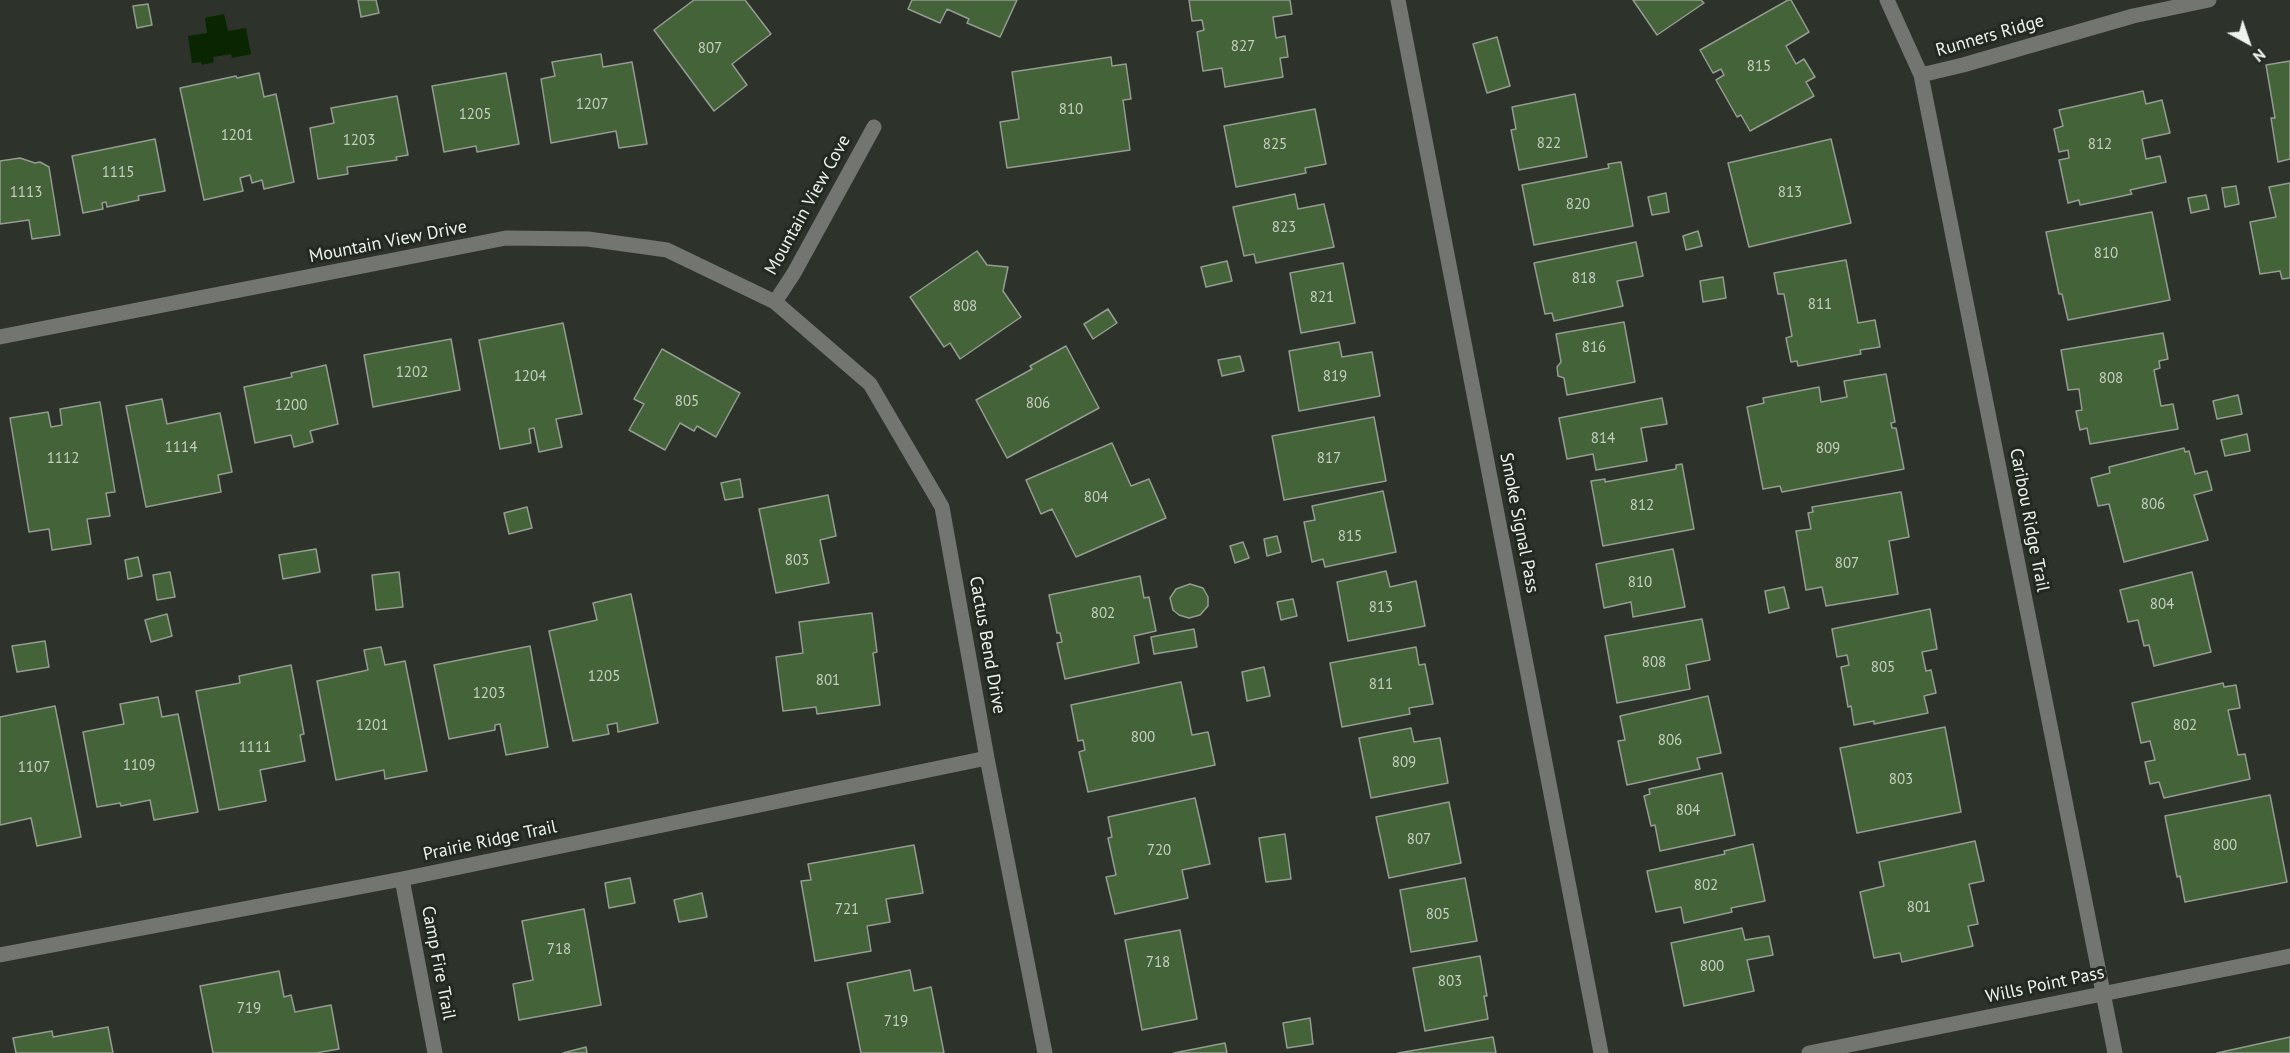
<!DOCTYPE html>
<html>
<head>
<meta charset="utf-8">
<style>
  body { margin:0 }
  #map { position:relative; width:2290px; height:1053px; overflow:hidden; background:#2d332b; font-family:"PT Sans",sans-serif }
  canvas { display:block }
  .north { position:absolute; left:2218px; top:12px; width:60px; height:60px; -webkit-text-stroke:4px #232921; paint-order:stroke; rotate:140deg; font-size:16px; font-weight:700; line-height:24px; text-align:center; color:#eff3ee }
  .north::after { content:''; display:block; margin:auto; width:21px; height:27px; background:#eff3ee; clip-path:polygon(50% 0,100% 100%,50% 72%,0 100%) }
</style>
</head>
<body>
<div id="map">
<canvas width="2290" height="1053"></canvas>
<div class="north">N</div>
</div>
<script>
const ctx = document.querySelector('canvas').getContext('2d');
ctx.lineJoin = 'round';
function paint(path, color) { ctx.fillStyle = color; ctx.fill(path, 'evenodd'); }
function strokePath(path, color, width, dash) { ctx.strokeStyle = color; ctx.lineWidth = width; ctx.lineCap = dash ? 'butt' : 'round'; ctx.setLineDash(dash || []); ctx.stroke(path); }
function label(font, color, halo, rows, align = 'center') {
  ctx.font = font + ' "PT Sans",sans-serif'; ctx.lineWidth = 6; ctx.setLineDash([]); ctx.textBaseline = 'middle'; ctx.strokeStyle = halo; ctx.fillStyle = color; for (const [text, x, y, turn = 0] of rows) {
    ctx.save(); ctx.translate(x, y); ctx.rotate((+turn || 0) * Math.PI / 180); ctx.textAlign = isNaN(turn) ? turn : align; if (halo) ctx.strokeText(text, 0, 0); ctx.fillText(text, 0, 0); ctx.restore();
  }
}
paint(new Path2D(`
  M224,14L228,31L246,28L251,54L232,58L231,54L213,57L214,62L202,65L201,62L192,63L188,36L207,33L205,18Z`), '#092600');
const building = new Path2D(`
  M358,0H376L379,13L361,17Z
  M694,0H745L771,34L732,64L747,85L714,111L654,30Z
  M912,0H1017L1000,37L967,23L969,19L947,9L940,23L908,9Z
  M1189,0H1290L1292,14L1273,17L1276,38L1285,36L1288,57L1280,58L1283,77L1225,87L1222,68L1203,71L1197,32L1204,30L1202,20L1192,21Z
  M1633,0H1701L1704,3L1657,35Z
  M1788,0H1791L1809,32L1786,46L1796,64L1804,59L1815,77L1806,82L1814,96L1750,131L1741,115L1737,117L1716,80L1724,75L1721,69L1713,73L1700,50Z
  M148,4L152,25L137,28L133,6Z
  M1497,37L1510,86L1487,93L1473,44Z
  M601,54L603,67L632,62L647,144L619,148L616,131L551,143L541,79L555,76L552,62Z
  M1111,57L1112,66L1126,64L1131,99L1123,100L1130,150L1007,168L1000,122L1019,119L1012,72Z
  M2290,61V159L2278,162L2271,118H2275L2266,65Z
  M259,73L264,97L276,94L294,182L264,189L262,180L252,183L250,175L240,178L243,191L204,200L180,88L236,76L237,78Z
  M506,73L519,144L477,152L476,146L444,152L432,86Z
  M2143,91L2146,104L2162,100L2170,133L2142,139L2146,159L2160,156L2166,182L2130,190L2132,194L2080,205L2079,200L2068,203L2059,160L2069,158L2068,150L2059,152L2054,129L2063,126L2059,110Z
  M1575,94L1587,157L1519,170L1511,130L1516,129L1512,107Z
  M397,96L408,155L396,157L397,160L347,167L348,174L318,179L310,128L334,123L331,108Z
  M1315,109L1326,164L1305,168L1306,173L1236,187L1224,126Z
  M155,139L165,191L138,196L139,200L107,207L106,202L102,203L103,209L83,213L72,156Z
  M1831,139L1851,223L1749,247L1728,163Z
  M20,158L35,163L40,162L49,167L60,235L32,239L29,220L0,224V161Z
  M1621,162L1633,226L1534,245L1522,185L1609,168L1608,164Z
  M2290,183V278L2282,279L2280,271L2260,274L2250,222L2276,217L2269,187Z
  M2236,186L2239,204L2225,207L2222,188Z
  M1666,193L1669,212L1652,215L1648,197Z
  M1295,194L1298,209L1324,204L1334,247L1256,263L1254,254L1244,256L1233,207Z
  M2206,195L2209,209L2191,213L2188,198Z
  M2152,212L2170,300L2068,320L2062,294H2059L2046,232Z
  M1698,231L1702,246L1686,250L1683,236Z
  M1636,242L1643,276L1617,281L1623,306L1554,321L1552,313L1545,314L1534,263Z
  M977,251L987,265L1008,267L1003,291L1021,317L960,359L950,343L944,347L910,297Z
  M1846,260L1858,323L1875,320L1880,347L1860,350L1861,354L1798,366L1797,361L1791,362L1786,338L1792,336L1784,294H1778L1774,273Z
  M1227,261L1232,281L1206,287L1201,267Z
  M1343,263L1355,323L1301,333L1290,273Z
  M1723,277L1726,298L1703,302L1700,281Z
  M1108,309L1117,323L1093,339L1084,324Z
  M1624,322L1635,382L1567,395L1564,378L1558,376L1557,367L1561,362L1556,334Z
  M563,323L582,414L556,419L562,447L539,452L534,428L529,429L531,443L500,449L479,340Z
  M2163,333L2168,359L2159,361L2160,368L2154,370L2161,406L2173,404L2178,429L2090,444L2087,428L2080,430L2076,411L2082,410L2079,389L2068,390L2061,350Z
  M451,339L460,390L373,407L364,355Z
  M1339,342L1342,357L1372,352L1380,396L1299,411L1289,351Z
  M1066,346L1099,408L1007,458L976,400L1032,369L1030,366Z
  M662,349L740,393L716,437L697,426L694,431L680,423L665,450L629,430L644,404L634,399Z
  M1240,356L1244,371L1222,376L1218,360Z
  M326,365L338,424L310,431L313,442L294,447L291,435L255,443L244,387L292,377L291,373Z
  M1886,374L1895,422L1891,423L1892,428H1896L1904,469L1782,492L1780,486L1763,489L1747,407L1764,403L1763,398L1819,387L1821,402L1847,397L1844,381Z
  M2238,395L2242,414L2217,419L2213,401Z
  M1662,398L1667,424L1641,428L1647,461L1596,470L1593,454L1567,459L1559,418Z
  M162,399L167,424L220,413L232,472L218,475L221,492L146,507L126,406Z
  M100,402L115,492L106,493L110,516L87,519L91,544L52,550L49,529L29,532L10,418L48,412L51,427L62,425L60,409Z
  M1374,417L1386,481L1284,500L1272,436Z
  M2247,434L2250,451L2225,456L2221,440Z
  M1112,443L1131,486L1149,479L1166,518L1076,557L1052,509L1041,514L1026,480Z
  M2184,448L2185,452L2189,451L2195,474L2207,471L2212,490L2194,495L2208,540L2124,562L2109,504L2098,506L2091,478L2110,473L2109,467Z
  M1682,464L1694,529L1603,546L1591,481L1605,479V482L1676,469V465Z
  M740,479L743,497L725,500L721,483Z
  M1383,491L1396,552L1325,567L1323,559L1312,562L1304,522L1315,520L1312,506Z
  M1901,492L1909,537L1889,541L1898,594L1826,606L1822,587L1806,590L1796,531L1811,529L1808,513L1813,512L1812,507Z
  M828,495L836,536L820,540L829,583L776,593L759,509Z
  M527,507L532,528L509,534L504,513Z
  M1277,536L1281,552L1267,556L1264,539Z
  M1243,542L1249,558L1235,563L1230,546Z
  M316,549L320,572L283,579L279,555Z
  M1673,549L1685,607L1633,617L1631,602L1604,608L1596,564Z
  M138,557L142,576L128,579L125,560Z
  M1386,571L1390,587L1416,581L1425,626L1348,641L1337,582Z
  M170,572L175,597L157,600L153,575Z
  M399,572L403,607L376,610L372,575Z
  M2192,572L2211,652L2154,666L2149,645L2144,646L2138,620L2128,622L2120,590Z
  M1140,576L1144,598L1149,597L1156,631L1134,636L1139,663L1065,679L1057,643L1062,642L1060,633H1057L1049,595Z
  M1190,584L1203,588L1208,597V606L1200,615L1189,618L1179,615L1173,610L1170,598L1176,589Z
  M1784,587L1789,608L1769,613L1765,591Z
  M631,594L658,723L618,732L617,723L607,725L609,734L573,741L549,631L597,620L593,603Z
  M1293,599L1297,616L1281,620L1277,602Z
  M1930,609L1937,649L1922,652L1926,671L1931,670L1936,693L1924,696L1928,713L1874,724V721L1854,725L1851,706L1848,707L1841,667L1849,665L1847,655L1837,657L1832,629Z
  M872,613L877,652L873,653L880,705L817,714L816,707L783,711L776,657L803,653L799,622Z
  M167,614L172,636L151,642L145,620Z
  M1702,619L1710,660L1686,665L1690,689L1617,703L1605,636Z
  M1194,629L1197,647L1154,654L1151,637Z
  M45,641L49,667L17,672L12,646Z
  M530,646L548,747L506,755L500,724L495,725V730L449,739L434,665Z
  M381,647L385,665L405,661L427,771L385,779L384,770L336,780L317,681L368,670L364,650Z
  M1416,647L1419,665L1425,664L1433,704L1409,708L1410,714L1342,727L1330,663Z
  M291,665L304,734L300,735L305,761L260,770L266,801L219,810L196,691L240,683L239,676Z
  M1264,667L1270,696L1247,701L1242,672Z
  M1181,682L1192,735L1208,732L1215,765L1088,792L1079,752L1085,750L1083,740L1078,741L1071,705Z
  M2223,683L2224,687L2236,685L2240,708L2228,710L2238,755L2245,754L2250,779L2164,798L2159,782L2150,784L2145,762L2155,760L2150,741L2141,743L2132,703Z
  M1708,696L1721,753L1697,758L1700,769L1627,785L1618,741L1625,740L1620,716Z
  M158,697L162,717L178,714L198,812L154,820L150,800L121,806L120,803L97,807L83,732L124,724L120,704Z
  M55,706L81,837L37,846L31,818L0,825V717Z
  M1945,727L1961,812L1857,833L1840,748Z
  M1411,728L1414,742L1440,738L1448,783L1371,798L1359,738Z
  M1722,773L1735,835L1660,851L1655,825L1651,826L1644,796L1650,794L1649,789Z
  M2270,795L2287,882L2185,902L2180,876L2177,877L2165,816Z
  M1195,798L1210,864L1182,870L1188,898L1115,914L1106,877L1116,875L1108,838L1112,837L1108,817Z
  M1449,802L1461,863L1389,878L1376,817Z
  M1285,834L1291,879L1266,882L1259,838Z
  M1975,841L1984,881L1969,884L1978,924L1968,926L1973,946L1902,962L1900,953L1874,958L1860,892L1884,886L1879,862Z
  M1753,844L1765,901L1731,908L1732,912L1684,923L1681,907L1656,912L1647,871L1725,854L1724,851Z
  M914,845L923,893L886,899L890,922L867,926L871,951L815,961L801,881L811,880L808,864Z
  M630,878L635,903L609,908L605,883Z
  M1465,878L1477,941L1411,952L1400,890Z
  M702,893L707,917L679,922L674,900Z
  M584,909L601,1005L519,1020L513,984L533,980L522,921Z
  M1742,928L1745,940L1769,936L1773,955L1747,960L1754,991L1684,1006L1671,943Z
  M1180,930L1197,1019L1142,1030L1125,940Z
  M1480,956L1487,996H1484L1488,1019L1425,1031L1413,968Z
  M910,970L914,991L931,987L944,1053H861L847,983Z
  M279,971L284,997L291,995L295,1012L331,1005L339,1049L316,1053H213L200,986Z
  M1310,1018L1313,1044L1287,1048L1283,1023Z
  M108,1027L113,1053H16L13,1038L52,1031L53,1037Z
  M1493,1037L1496,1053H1398Z
  M2290,1037V1053H2217Z
  M1225,1043L1227,1053H1174Z
  M586,1047L587,1053H563Z`);
paint(building, '#446339');
strokePath(building, '#949c92', 1.5);
strokePath(new Path2D(`
  M1398,0L1601,1053
  M1887,0L1921,75L2115,1053
  M1921,75L1963,65L2133,16L2209,0
  M775,302L794,273L874,127
  M0,337L506,238L588,239L667,250L775,302L870,384L942,507L987,758L1045,1053
  M402,879L435,1053
  M0,955L402,879L987,758
  M1809,1053L2290,956`), '#727570', 15);
label('15px', '#c4cfc1', null, [
  ["827",1243,47],
  ["807",710,49],
  ["815",1759,67],
  ["1207",592,105],
  ["810",1071,110],
  ["1205",475,115],
  ["1201",237,136],
  ["1203",359,141],
  ["822",1549,144],
  ["825",1275,145],
  ["812",2100,145],
  ["1115",118,173],
  ["1113",26,193],
  ["813",1790,193],
  ["820",1578,205],
  ["823",1284,228],
  ["810",2106,254],
  ["818",1584,279],
  ["821",1322,298],
  ["811",1820,305],
  ["808",965,307],
  ["816",1594,348],
  ["1202",412,373],
  ["1204",530,377],
  ["819",1335,377],
  ["808",2111,379],
  ["805",687,402],
  ["806",1038,404],
  ["1200",291,406],
  ["814",1603,439],
  ["1114",181,448],
  ["809",1828,449],
  ["1112",63,459],
  ["817",1329,459],
  ["804",1096,498],
  ["806",2153,505],
  ["812",1642,506],
  ["815",1350,537],
  ["803",797,561],
  ["807",1847,564],
  ["810",1640,583],
  ["804",2162,605],
  ["813",1381,608],
  ["802",1103,614],
  ["808",1654,663],
  ["805",1883,668],
  ["1205",604,677],
  ["801",828,681],
  ["811",1381,685],
  ["1203",489,694],
  ["1201",372,726],
  ["802",2185,726],
  ["800",1143,738],
  ["806",1670,741],
  ["1111",255,748],
  ["809",1404,763],
  ["1109",139,766],
  ["1107",34,768],
  ["803",1901,780],
  ["804",1688,811],
  ["807",1419,840],
  ["800",2225,846],
  ["720",1159,851],
  ["802",1706,886],
  ["801",1919,908],
  ["721",847,910],
  ["805",1438,915],
  ["718",559,950],
  ["718",1158,963],
  ["800",1712,967],
  ["803",1450,982],
  ["719",249,1009],
  ["719",896,1022]
]);
label('18px', '#eff3ee', '#232921', [
  ["Runners Ridge",1990,36,-16],
  ["Mountain View Cove",808,205,-61],
  ["Mountain View Drive",388,242,-11],
  ["Caribou Ridge Trail",2029,520,79],
  ["Smoke Signal Pass",1519,523,79],
  ["Cactus Bend Drive",987,645,80],
  ["Prairie Ridge Trail",490,841,-12],
  ["Camp Fire Trail",438,963,79],
  ["Wills Point Pass",2045,985,-12]
]);
</script>
</body>
</html>
